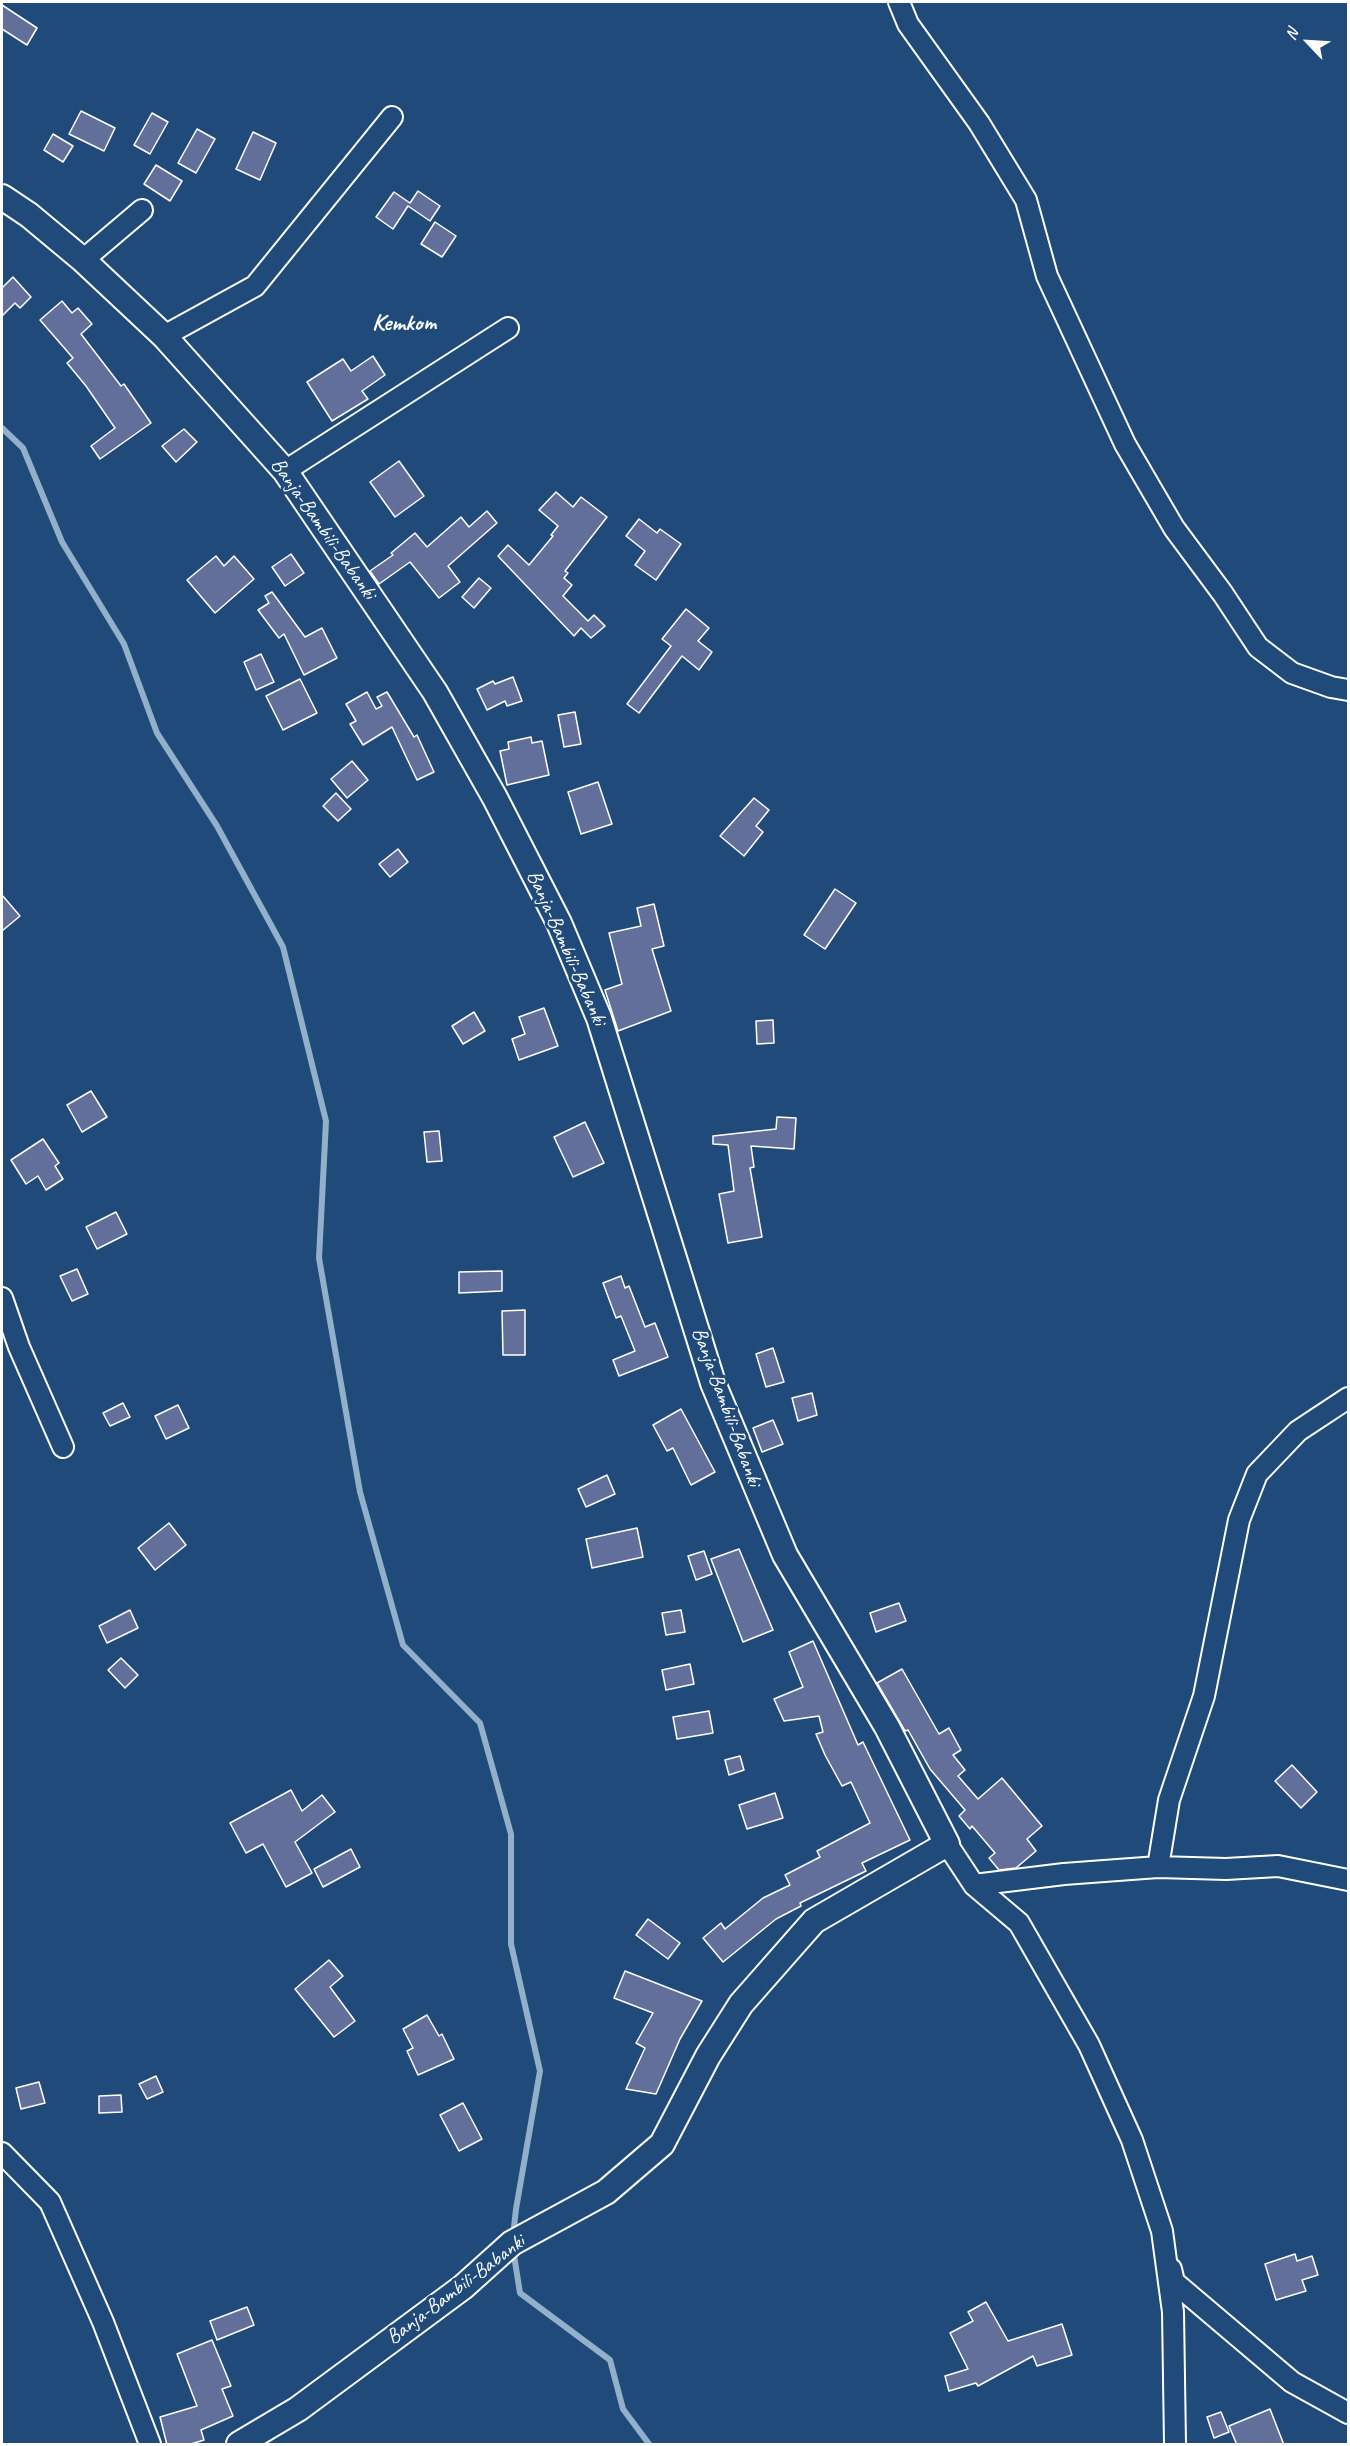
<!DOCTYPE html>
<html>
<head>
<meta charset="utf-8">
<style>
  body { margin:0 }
  #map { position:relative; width:1350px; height:2446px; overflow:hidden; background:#1f4a7a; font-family:Caveat,sans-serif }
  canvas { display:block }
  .frame { position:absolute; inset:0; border:3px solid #fff; pointer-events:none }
  .north { position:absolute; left:1278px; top:12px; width:60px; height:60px; -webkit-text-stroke:4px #1f4a7a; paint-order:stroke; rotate:295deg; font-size:16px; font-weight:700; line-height:24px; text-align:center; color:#fff }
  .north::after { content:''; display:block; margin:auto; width:21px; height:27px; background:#fff; clip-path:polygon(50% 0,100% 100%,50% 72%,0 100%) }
</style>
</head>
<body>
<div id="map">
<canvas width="1350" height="2446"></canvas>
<div class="frame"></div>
<div class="north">N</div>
</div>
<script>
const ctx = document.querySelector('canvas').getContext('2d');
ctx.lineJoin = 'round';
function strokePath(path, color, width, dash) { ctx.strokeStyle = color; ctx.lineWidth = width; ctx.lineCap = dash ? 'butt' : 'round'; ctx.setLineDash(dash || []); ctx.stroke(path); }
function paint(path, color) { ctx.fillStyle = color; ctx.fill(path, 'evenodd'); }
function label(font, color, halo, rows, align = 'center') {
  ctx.font = font + ' Caveat,sans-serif'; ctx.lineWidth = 6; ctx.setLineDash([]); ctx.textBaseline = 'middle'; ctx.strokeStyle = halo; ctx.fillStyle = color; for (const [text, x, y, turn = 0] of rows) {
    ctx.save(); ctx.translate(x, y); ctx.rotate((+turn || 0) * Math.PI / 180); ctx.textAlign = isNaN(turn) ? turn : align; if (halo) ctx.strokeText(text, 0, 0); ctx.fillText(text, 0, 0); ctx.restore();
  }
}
strokePath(new Path2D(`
  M2,428L23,448L62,542L124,644L157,733L217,826L283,947L326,1121L319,1258L360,1492L403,1645L480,1723L511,1834V1944L540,2071L516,2209L513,2236
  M513,2249L520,2293L610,2360L623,2409L649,2444`), '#92b0ca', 6);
const building = new Path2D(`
  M2,5L37,28L27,45L2,29Z
  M81,111L115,128L104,151L69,134Z
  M152,113L168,122L150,154L134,145Z
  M197,129L215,139L196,173L178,163Z
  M253,132L276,143L260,180L236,169Z
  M53,134L73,146L63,162L44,150Z
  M156,165L182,181L170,201L144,184Z
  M418,191L440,206L430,221L408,206L393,229L376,217L394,192L410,203Z
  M435,222L456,236L442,257L421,244Z
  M13,277L31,297L20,308L15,303L2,316V288Z
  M62,301L72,313L78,308L92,324L81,334L121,386L124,384L151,423L100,459L91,446L115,428L86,386L67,363L73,358L40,320Z
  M373,356L385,375L362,391L368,399L332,421L307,382L343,359L351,371Z
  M184,429L197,442L176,462L162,446Z
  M399,461L424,496L395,517L370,482Z
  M556,492L573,507L581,497L607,517L565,571L568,573L564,578L572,585L563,596L588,621L594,615L605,626L591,638L581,628L574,636L498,556L508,545L529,565L553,536L551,535L558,526L539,510Z
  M487,511L497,523L448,566L460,582L439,598L410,562L379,584L370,571L393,555L391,553L415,533L427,547L461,517L469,527Z
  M639,519L657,533L660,529L681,544L656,580L635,565L645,551L626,536Z
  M291,554L304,573L285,586L272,567Z
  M216,556L224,566L234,556L254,579L215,613L187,580Z
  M479,578L491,588L474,608L462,597Z
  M272,592L305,637L322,628L337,658L304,675L284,634L279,638L258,610L269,603L265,596Z
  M686,609L709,628L698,641L712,652L699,670L682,656L639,713L627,704L671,646L662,639Z
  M261,654L274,682L256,690L244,662Z
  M513,677L522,701L507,706L505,701L487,710L477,689L493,681L495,684Z
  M300,679L317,713L283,730L266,696Z
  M367,692L376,709L382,706L377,697L387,692L414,737L417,735L434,772L417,780L392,727L363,745L350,724L356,721L346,704Z
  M575,712L581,744L564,747L558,715Z
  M531,737L532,743L542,741L549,775L507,785L500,751L509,749L508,742Z
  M352,761L368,780L347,798L331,779Z
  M598,782L612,824L581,834L568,792Z
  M336,793L351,809L338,821L323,806Z
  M754,798L769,810L756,826L763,832L744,856L720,836Z
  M398,849L408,862L390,877L379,864Z
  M835,889L856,903L825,949L804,935Z
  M2,895L20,916L2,931Z
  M654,904L664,946L652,949L671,1011L618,1031L605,990L622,984L609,933L641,926L637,908Z
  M544,1008L558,1046L519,1060L512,1039L525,1034L519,1017Z
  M474,1012L485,1031L463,1044L452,1026Z
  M773,1020L774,1043L757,1044L756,1021Z
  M91,1091L107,1117L82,1132L67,1105Z
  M777,1117L796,1118L794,1149L751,1146L754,1167L750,1168L762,1237L728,1243L719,1194L734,1191L728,1145L713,1144V1136L776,1129Z
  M585,1122L604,1163L573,1177L554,1137Z
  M439,1131L442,1161L427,1162L424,1132Z
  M43,1139L59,1163L55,1166L63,1179L46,1190L38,1176L26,1184L11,1160Z
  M116,1212L127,1234L97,1249L86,1227Z
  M77,1269L88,1294L72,1301L60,1276Z
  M502,1271V1291L459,1293V1272Z
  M621,1276L625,1288L629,1286L645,1327L655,1323L668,1357L619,1376L613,1360L635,1351L621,1316L616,1318L603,1283Z
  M525,1310V1355H503L502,1311Z
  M773,1348L784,1382L766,1387L756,1354Z
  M812,1393L817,1415L798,1421L792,1398Z
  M123,1403L130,1417L110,1426L103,1413Z
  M178,1405L189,1428L166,1439L155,1416Z
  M681,1409L715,1472L691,1485L673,1448L667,1451L653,1425Z
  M773,1420L783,1444L762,1452L753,1428Z
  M607,1475L615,1494L586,1507L578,1489Z
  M169,1523L186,1545L155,1570L138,1548Z
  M637,1528L643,1557L592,1568L586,1539Z
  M739,1549L773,1630L743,1642L711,1559Z
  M704,1551L712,1574L696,1580L688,1556Z
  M899,1603L906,1621L876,1632L870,1613Z
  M130,1610L138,1628L107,1643L99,1626Z
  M681,1610L685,1632L666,1635L662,1613Z
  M813,1641L858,1745L863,1742L910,1840L862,1863L866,1871L800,1903L801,1906L776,1919L723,1962L703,1938L721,1923L725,1929L763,1898L790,1885L785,1875L820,1857L817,1851L870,1823L851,1782L842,1786L825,1755L816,1734L823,1732L819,1716L784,1721L774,1699L803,1687L789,1652Z
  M121,1658L138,1675L125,1688L108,1670Z
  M690,1664L694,1684L666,1690L662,1670Z
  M902,1669L939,1734L949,1728L961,1750L953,1755L965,1770L958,1776L978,1799L1002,1778L1042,1826L1027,1839L1036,1851L1016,1868L999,1870L989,1858L995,1853L972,1826L970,1829L959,1816L965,1810L930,1769L908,1730L905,1731L877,1683Z
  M709,1711L713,1733L677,1739L673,1717Z
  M740,1756L744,1770L729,1775L725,1760Z
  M1292,1765L1317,1792L1301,1808L1275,1781Z
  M291,1790L302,1811L322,1795L335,1812L295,1842L312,1873L286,1887L263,1844L246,1853L230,1823Z
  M775,1793L783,1818L747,1829L739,1805Z
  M351,1849L360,1867L323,1887L314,1869Z
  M648,1919L680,1943L668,1959L636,1935Z
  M329,1960L343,1976L330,1987L355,2021L334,2037L295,1989Z
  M625,1971L702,2001L680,2039L656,2094L626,2089L645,2048L636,2043L653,2013L614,1998Z
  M427,2015L439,2036L442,2034L454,2059L418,2075L407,2051L413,2048L403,2029Z
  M156,2076L163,2092L147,2099L139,2084Z
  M39,2082L45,2103L21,2109L16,2088Z
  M121,2095L122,2112L99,2113V2096Z
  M463,2103L482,2139L459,2151L440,2115Z
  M1295,2254L1297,2261L1312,2256L1318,2275L1302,2280L1306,2291L1276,2300L1265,2264Z
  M986,2302L1008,2341L1062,2324L1072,2355L1037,2366L1033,2356L978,2386L976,2383L949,2391L945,2376L968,2369L950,2333L973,2321L968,2312Z
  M247,2307L254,2325L217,2340L210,2321Z
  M212,2340L231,2386L222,2389L233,2416L201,2430L204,2440L188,2445H167L160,2417L197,2406L177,2354Z
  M1270,2409L1284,2445H1237L1229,2426Z
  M1221,2412L1229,2432L1214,2438L1207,2417Z`);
paint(building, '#636f9b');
strokePath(building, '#fff', 1.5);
const minor = new Path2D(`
  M899,2L908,24L979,123L1026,200L1047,276L1125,444L1174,528L1223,594L1258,647L1292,673L1331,687L1348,690
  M83,260L142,210
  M164,336L255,286L392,117
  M285,471L508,328
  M2,1298L19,1347L63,1447
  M947,1844L974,1885L1019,1923L1089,2045L1132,2140L1162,2231L1173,2312L1175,2444
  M1158,1867L1169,1800L1204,1696L1239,1520L1257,1474L1298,1431L1348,1398
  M974,1885L1064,1874L1158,1867L1226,1869L1278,1866L1348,1880
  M2,2153L50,2202L103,2322L150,2444
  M1171,2269L1174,2282L1292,2382L1348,2413`);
const tertiary = new Path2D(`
  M2,197L29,215L83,260L164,336L285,471L435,692L495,798L559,923L599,1018L713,1383L785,1555L887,1727L947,1844L814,1921L741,2004L708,2056L662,2144L606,2192L512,2243L463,2287L298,2409L239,2444`);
strokePath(minor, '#fff', 24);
strokePath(tertiary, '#fff', 28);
strokePath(minor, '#1f4a7a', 20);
strokePath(tertiary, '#1f4a7a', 24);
label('21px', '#fff', '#1f4a7a', [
  ["Banja-Bambili-Babanki",323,529,55],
  ["Banja-Bambili-Babanki",566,948,66],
  ["Banja-Bambili-Babanki",726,1407,70],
  ["Banja-Bambili-Babanki",456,2290,-37]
]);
label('bold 24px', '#fff', '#1f4a7a', [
  ["Kemkom",404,324]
]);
</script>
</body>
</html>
